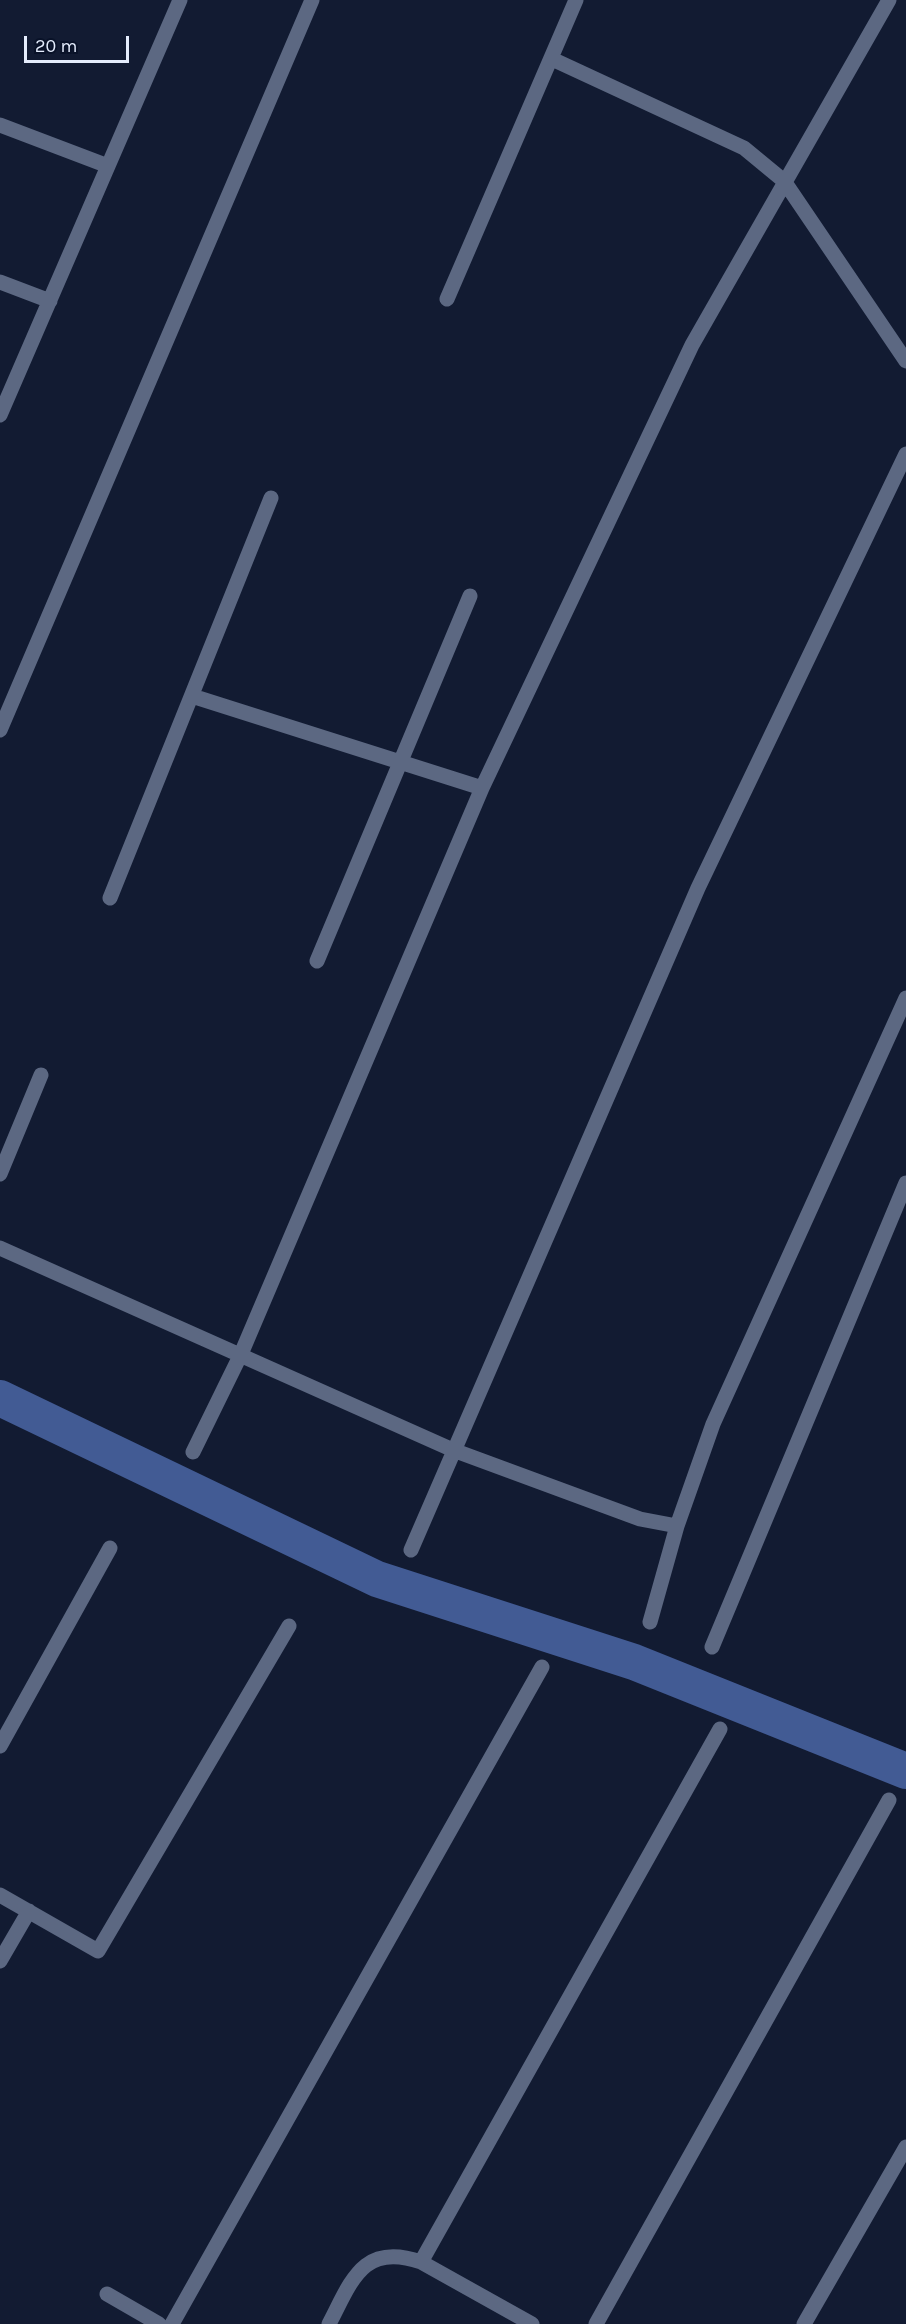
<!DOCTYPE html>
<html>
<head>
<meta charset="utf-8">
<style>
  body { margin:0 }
  #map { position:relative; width:906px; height:2324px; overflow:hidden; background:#121b32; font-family:Karla,sans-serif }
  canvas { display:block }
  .scale { position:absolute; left:24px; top:36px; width:105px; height:27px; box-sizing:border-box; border:3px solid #e5edfd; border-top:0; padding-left:8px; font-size:18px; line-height:21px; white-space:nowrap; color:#e5edfd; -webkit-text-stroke:4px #091228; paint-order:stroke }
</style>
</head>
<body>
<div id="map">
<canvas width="906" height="2324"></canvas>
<div class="scale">20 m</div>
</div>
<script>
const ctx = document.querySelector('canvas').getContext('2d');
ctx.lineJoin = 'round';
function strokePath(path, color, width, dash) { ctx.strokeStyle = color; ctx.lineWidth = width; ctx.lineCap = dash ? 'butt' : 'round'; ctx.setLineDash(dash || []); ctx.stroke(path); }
strokePath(new Path2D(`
  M0,1398L377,1579L634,1662L906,1771`), '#425b94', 36);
strokePath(new Path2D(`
  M552,59L744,148L784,181L906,361
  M0,125L108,166
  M0,282L50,301
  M447,299L576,0
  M0,415L180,0
  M192,696L482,788L241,1354L193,1452
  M0,730L312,0
  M482,788L692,345L889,0
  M110,898L271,498
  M317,961L470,596
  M0,1174L41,1075
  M0,1248L453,1450L640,1519L677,1526
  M411,1550L698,888L906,454
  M650,1622L677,1526L713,1424L906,998
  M712,1647L906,1183
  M0,1746L110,1548
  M0,1895L98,1951L289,1626
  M0,1961L29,1911
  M421,2262L720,1729
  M107,2294L159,2324
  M172,2324L542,1667
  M329,2324C352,2280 363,2242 421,2262L532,2324
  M596,2324L889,1800
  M804,2324L906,2147`), '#5c6882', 15);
</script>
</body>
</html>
